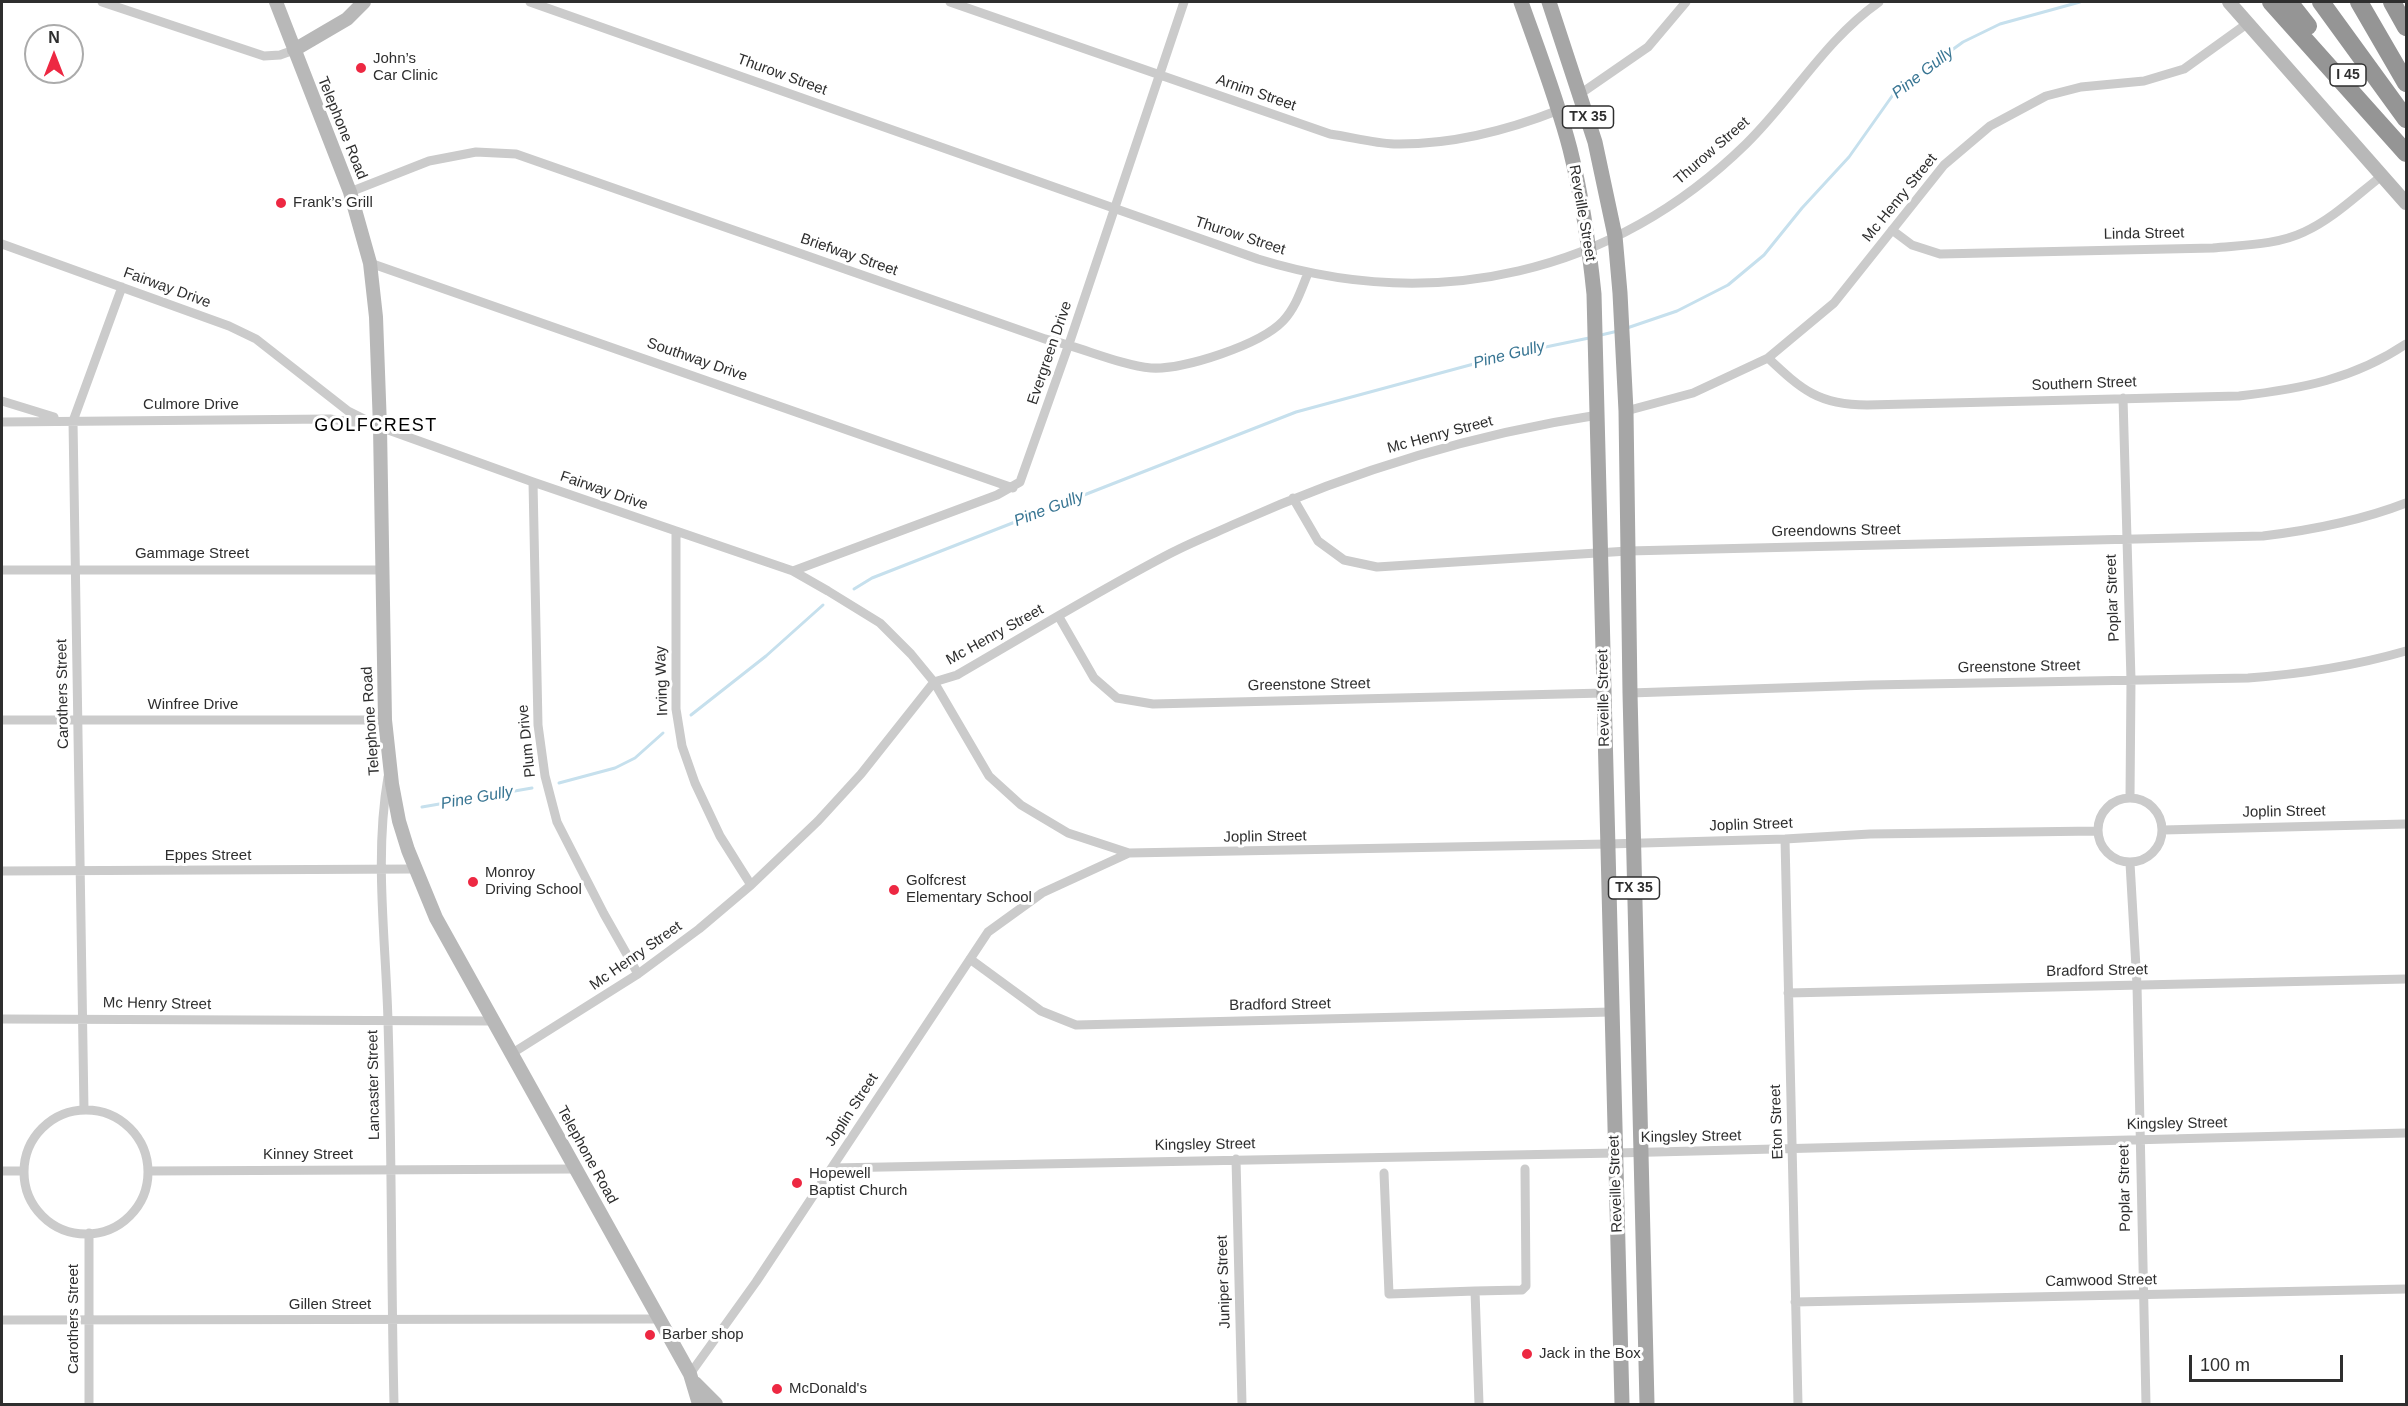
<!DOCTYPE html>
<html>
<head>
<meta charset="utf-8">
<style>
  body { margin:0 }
  #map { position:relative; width:2408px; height:1406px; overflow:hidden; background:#fff; font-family:Helvetica,sans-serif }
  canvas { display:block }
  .frame { position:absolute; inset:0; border:3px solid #2e2e2e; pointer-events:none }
  .north { position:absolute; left:24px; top:24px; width:60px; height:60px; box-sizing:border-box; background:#fff; border:2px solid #ababab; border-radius:50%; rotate:0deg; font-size:16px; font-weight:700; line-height:24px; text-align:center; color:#2e2e2e }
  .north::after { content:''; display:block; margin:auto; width:21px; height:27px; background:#ed2842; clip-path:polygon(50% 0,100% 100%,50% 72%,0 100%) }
  .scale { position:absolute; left:2189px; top:1355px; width:154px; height:27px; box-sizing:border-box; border:3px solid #2e2e2e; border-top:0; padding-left:8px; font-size:18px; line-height:21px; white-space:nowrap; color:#2e2e2e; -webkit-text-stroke:4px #fff; paint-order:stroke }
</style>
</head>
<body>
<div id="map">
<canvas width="2408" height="1406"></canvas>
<div class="frame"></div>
<div class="north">N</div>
<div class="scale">100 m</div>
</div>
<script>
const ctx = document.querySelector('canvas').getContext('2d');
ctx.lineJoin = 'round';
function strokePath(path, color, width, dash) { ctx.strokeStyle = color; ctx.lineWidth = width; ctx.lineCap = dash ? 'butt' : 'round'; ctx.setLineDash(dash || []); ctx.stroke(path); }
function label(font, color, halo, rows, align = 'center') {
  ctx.font = font + ' Helvetica,sans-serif'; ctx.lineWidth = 6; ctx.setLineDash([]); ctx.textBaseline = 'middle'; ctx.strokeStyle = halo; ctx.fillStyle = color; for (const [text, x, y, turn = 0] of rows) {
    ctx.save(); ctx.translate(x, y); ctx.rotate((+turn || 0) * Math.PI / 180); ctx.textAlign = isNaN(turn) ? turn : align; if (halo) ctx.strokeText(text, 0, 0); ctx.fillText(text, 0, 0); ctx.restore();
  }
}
strokePath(new Path2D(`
  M1627,328L1677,311L1728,285L1764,255L1802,208L1849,157L1895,92L1927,68L1963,42L2000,24L2080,2
  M1601,335L1618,331
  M854,589L872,578L1296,412L1507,355L1589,338
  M691,715L766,656L823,605
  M559,783L615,768L635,758L663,733
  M422,807L532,788`), '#c6e0ed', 3);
strokePath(new Path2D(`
  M102,2L264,56L280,55L294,50
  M530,2L1258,259C1436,314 1613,274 1746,144C1793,98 1825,40 1879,2
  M950,2L1330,134C1351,137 1373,143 1394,144C1451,145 1506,131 1559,110
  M1580,94L1648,47L1686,2
  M350,192L429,161L476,152L516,154L1045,339C1079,346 1119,365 1151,368C1183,370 1260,345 1283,321C1296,307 1301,290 1308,273
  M1892,230L1912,245L1940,254L2213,248C2243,245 2277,245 2304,232C2333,219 2358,194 2383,175
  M2,244L229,326L256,339L348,411L380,427L533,482L793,571L828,591L880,623L911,654L934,682L989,776L1021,805L1068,833L1129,853
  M370,263L1013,488
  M1768,358C1802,390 1819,405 1867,405L2239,396C2301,389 2354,379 2406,344
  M2123,398L2131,680L2130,797
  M2,401L54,417
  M1626,411L1693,393L1768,358L1834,303L1944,165L1990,126L2046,96L2081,87L2144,81L2184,69L2248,23
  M2,422L330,419L371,425
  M533,482L538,725L545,776L557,822L604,914L638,974
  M1293,498L1318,541L1344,560L1377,567L1628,551L2263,536C2312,530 2360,521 2406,503
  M676,531V709L682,746L695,783L720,836L751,885
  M2,570H382
  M793,571L997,495L1020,482L1069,344L1184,2
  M1059,617L1094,678L1117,698L1153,704L1604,693
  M1630,693L1871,685L2248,678C2302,674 2354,666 2406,651
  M2,720H385
  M388,777C374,858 386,941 388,1022C392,1150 391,1277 394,1404
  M2098 830a32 32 0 1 1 64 0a32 32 0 1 1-64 0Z
  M2163,830L2406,824
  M1785,839L1798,1404
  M2130,863L2137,985L2146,1404
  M2,871L415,869
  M970,959L1041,1011L1076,1025L1611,1012
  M1788,993L2406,979
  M2,1019L492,1021
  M511,1054L638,974L699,929L751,885L818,821L861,774L934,682L957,675C1028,634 1098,591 1171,553C1192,542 1215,533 1237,523C1353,471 1473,434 1598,415
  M24 1172a62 62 0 1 1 124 0a62 62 0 1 1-124 0Z
  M84,1110L73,421L122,287
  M1236,1159L1242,1404
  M832,1168L1616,1153L2406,1133
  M2,1171H23
  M148,1171L576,1169
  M1384,1173L1389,1294L1475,1291L1479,1404
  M89,1233V1404
  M1475,1291L1522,1290L1526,1286L1525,1169
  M1795,1302L2406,1289
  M2,1320L659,1319
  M690,1374L756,1282L988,932L1042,893L1129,853L1608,844L1785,839L1870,834L2097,831`), '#cbcbcb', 9);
strokePath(new Path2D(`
  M276,2L350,192L370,263L376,317L380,427L385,720L392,784L399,821L408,850L436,918L690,1374L699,1404
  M2229,2L2406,203
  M294,50L347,19L364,2
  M695,1383L716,1404`), '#b8b8b8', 14);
strokePath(new Path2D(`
  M1521,2C1538,50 1557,99 1570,149C1582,197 1589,245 1594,294L1622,1404
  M1549,2L1595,142L1615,236L1620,293L1626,411L1630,693L1647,1404`), '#a6a6a6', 15);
strokePath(new Path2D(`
  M2271,2L2406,153
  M2289,2L2308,26
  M2321,2L2406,119
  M2359,2L2406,83
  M2392,2L2406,27`), '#959595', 18);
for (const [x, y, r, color] of [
  [361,68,6,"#ed2842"],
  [281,203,6,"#ed2842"],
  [473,882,6,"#ed2842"],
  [894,890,6,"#ed2842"],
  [797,1183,6,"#ed2842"],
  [650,1335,6,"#ed2842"],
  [1527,1354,6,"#ed2842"],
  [777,1389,6,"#ed2842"]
]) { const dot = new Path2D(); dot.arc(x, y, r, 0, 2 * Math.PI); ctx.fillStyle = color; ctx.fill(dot); strokePath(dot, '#fff', 2); }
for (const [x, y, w] of [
  [2348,75,36],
  [1588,117,51],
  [1634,888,51]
]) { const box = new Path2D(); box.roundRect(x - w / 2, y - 11, w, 22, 4.5); ctx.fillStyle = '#fff'; ctx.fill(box); strokePath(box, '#2e2e2e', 1.5); }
label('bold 14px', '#2e2e2e', null, [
  ["I 45",2348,75],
  ["TX 35",1588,117],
  ["TX 35",1634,888]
]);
label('15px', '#2e2e2e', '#fff', [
  ["John’s",373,59],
  ["Car Clinic",373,76],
  ["Frank’s Grill",293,203],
  ["Monroy",485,873],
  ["Driving School",485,890],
  ["Golfcrest",906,881],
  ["Elementary School",906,898],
  ["Hopewell",809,1174],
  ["Baptist Church",809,1191],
  ["Barber shop",662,1335],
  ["Jack in the Box",1539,1354],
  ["McDonald's",789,1389]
], 'left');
label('15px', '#2e2e2e', '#fff', [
  ["Thurow Street",782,75,20],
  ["Arnim Street",1256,93,19],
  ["Telephone Road",342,128,68],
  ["Thurow Street",1712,151,-41],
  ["Mc Henry Street",1900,198,-51],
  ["Reveille Street",1582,213,80],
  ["Linda Street",2144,234,-1],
  ["Thurow Street",1240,236,18],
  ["Briefway Street",849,255,19],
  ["Fairway Drive",167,288,20],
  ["Evergreen Drive",1050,353,-71],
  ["Southway Drive",697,360,19],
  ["Southern Street",2084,384,-2],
  ["Culmore Drive",191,405],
  ["Mc Henry Street",1440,435,-15],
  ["Fairway Drive",604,491,19],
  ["Greendowns Street",1836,531,-1],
  ["Gammage Street",192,554],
  ["Poplar Street",2113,598,-92],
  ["Mc Henry Street",995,635,-29],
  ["Greenstone Street",2019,667,-1],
  ["Irving Way",662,681,-92],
  ["Greenstone Street",1309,685,-1],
  ["Carothers Street",63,694,-91],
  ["Reveille Street",1604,698,-91],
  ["Winfree Drive",193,705],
  ["Telephone Road",371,721,-94],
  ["Plum Drive",527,741,-96],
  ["Joplin Street",2284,812,-1],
  ["Joplin Street",1751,825,-2],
  ["Joplin Street",1265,837,-1],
  ["Eppes Street",208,856],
  ["Mc Henry Street",636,956,-35],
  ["Bradford Street",2097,971,-1],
  ["Mc Henry Street",157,1004,1],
  ["Bradford Street",1280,1005,-1],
  ["Lancaster Street",374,1085,-91],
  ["Joplin Street",852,1110,-57],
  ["Eton Street",1777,1122,-92],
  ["Kingsley Street",2177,1124,-1],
  ["Kingsley Street",1691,1137,-1],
  ["Kingsley Street",1205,1145,-1],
  ["Kinney Street",308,1155],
  ["Telephone Road",587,1155,61],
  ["Reveille Street",1616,1184,-92],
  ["Poplar Street",2125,1188,-91],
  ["Camwood Street",2101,1281,-1],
  ["Juniper Street",1224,1282,-92],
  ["Gillen Street",330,1305],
  ["Carothers Street",74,1319,-90]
]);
label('italic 16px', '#387593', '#fff', [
  ["Pine Gully",1923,73,-38],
  ["Pine Gully",1509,355,-14],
  ["Pine Gully",1049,509,-21],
  ["Pine Gully",477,798,-10]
]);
ctx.letterSpacing = '1.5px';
label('18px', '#000', '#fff', [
  ["GOLFCREST",376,426]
]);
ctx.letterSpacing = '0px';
</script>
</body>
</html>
